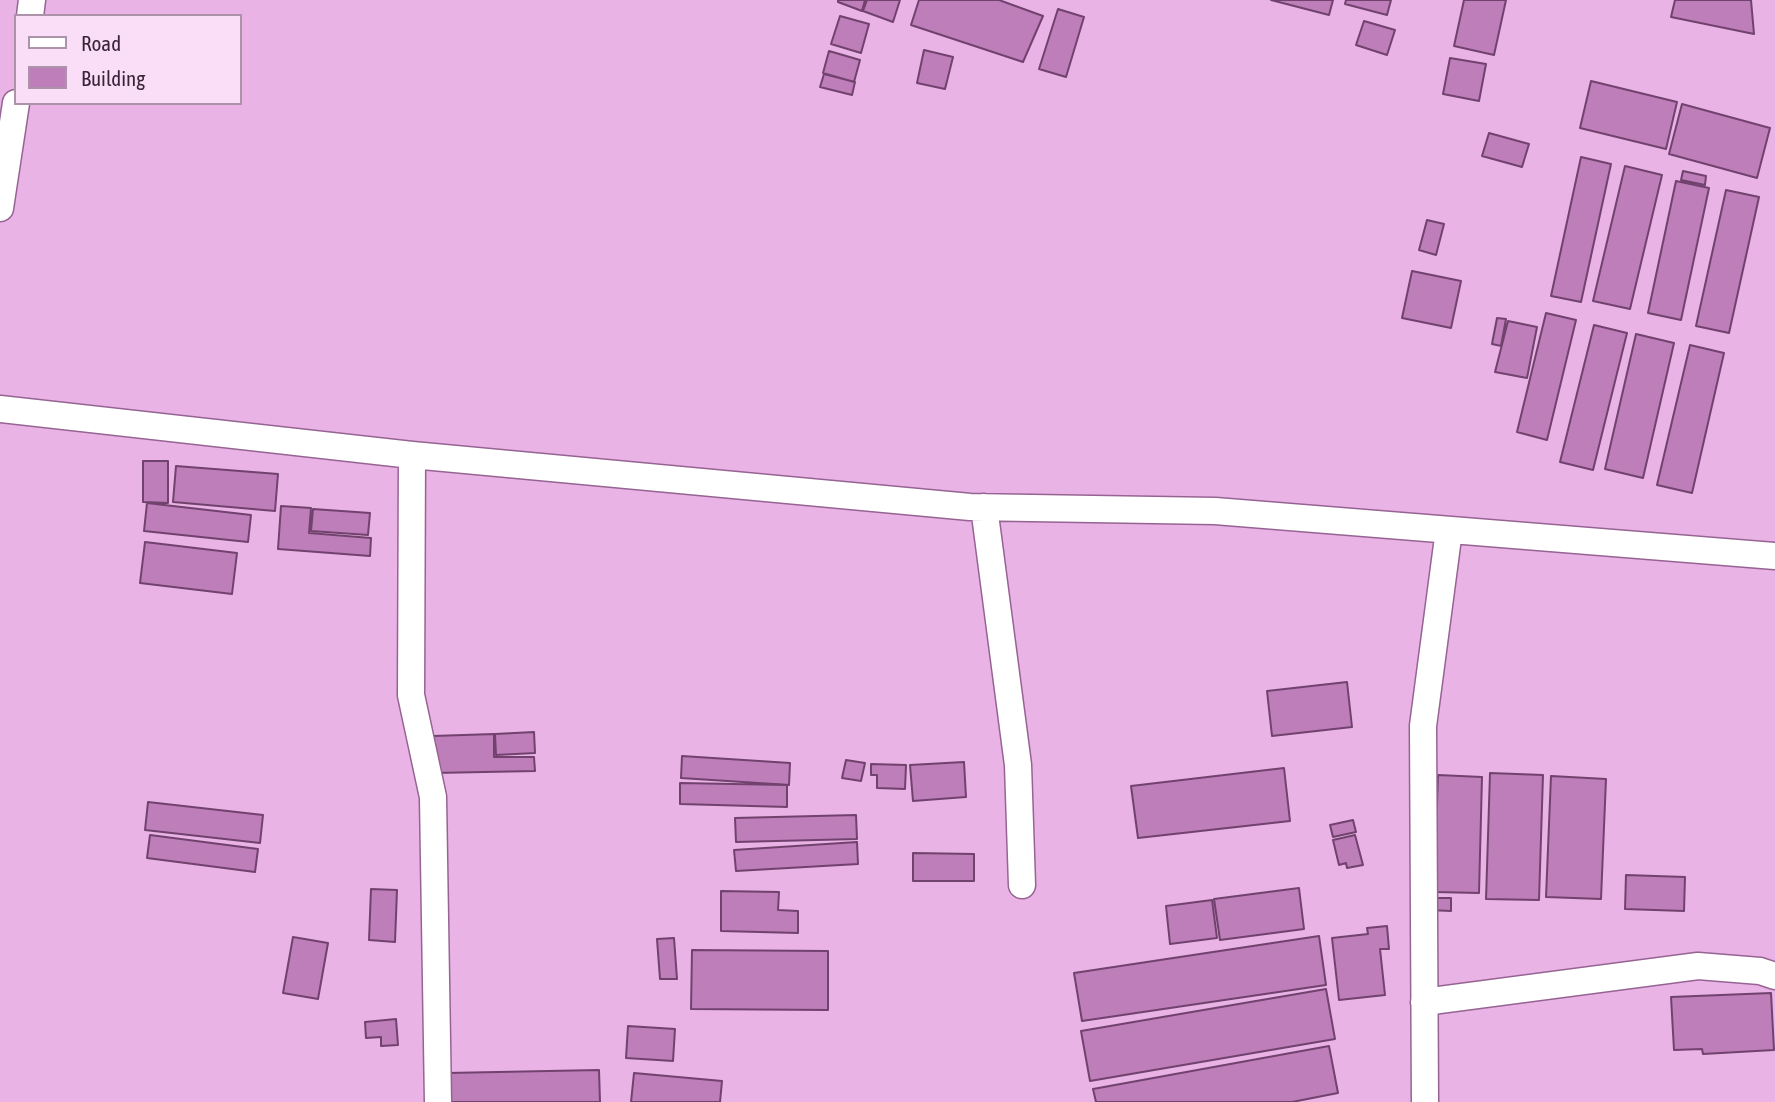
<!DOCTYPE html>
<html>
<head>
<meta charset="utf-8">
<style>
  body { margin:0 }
  #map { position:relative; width:1775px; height:1102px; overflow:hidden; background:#e9b3e5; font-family:"Asap Condensed",sans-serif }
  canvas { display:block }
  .legend { position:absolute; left:14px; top:14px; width:228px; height:91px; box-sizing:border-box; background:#fadef7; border:2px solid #ad93aa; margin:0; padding:9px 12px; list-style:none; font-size:21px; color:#392337 }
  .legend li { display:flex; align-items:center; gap:14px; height:35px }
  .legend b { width:35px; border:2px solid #ad93aa }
</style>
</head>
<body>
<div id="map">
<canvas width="1775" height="1102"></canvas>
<ul class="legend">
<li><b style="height:9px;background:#fff"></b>Road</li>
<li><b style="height:19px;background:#be7eb9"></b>Building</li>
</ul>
</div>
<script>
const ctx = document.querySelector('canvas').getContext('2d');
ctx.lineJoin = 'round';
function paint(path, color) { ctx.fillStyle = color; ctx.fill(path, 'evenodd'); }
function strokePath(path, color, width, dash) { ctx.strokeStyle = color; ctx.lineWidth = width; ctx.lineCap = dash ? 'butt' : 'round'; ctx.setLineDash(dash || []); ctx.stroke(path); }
const building = new Path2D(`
  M838,0H865L862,11L838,2Z
  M867,0H900L893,22L863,11Z
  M919,0H999L1043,16L1023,62L911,25Z
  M1271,0H1333L1329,15Z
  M1346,0H1391L1387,15L1345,4Z
  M1464,0H1506L1494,55L1454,46Z
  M1675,0H1751L1754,34L1671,17Z
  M1058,9L1084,17L1066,77L1039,69Z
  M840,16L869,24L861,53L831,44Z
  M1364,21L1395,30L1387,55L1356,45Z
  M924,50L953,57L945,89L917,83Z
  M829,51L860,60L854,82L823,73Z
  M1450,58L1486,64L1479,101L1443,94Z
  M824,74L855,82L852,95L820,87Z
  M1591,81L1677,102L1666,149L1580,128Z
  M1682,104L1770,128L1757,178L1669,154Z
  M1489,133L1529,144L1522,167L1482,156Z
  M1581,157L1611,164L1581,302L1551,296Z
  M1625,166L1662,175L1630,309L1593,301Z
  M1683,171L1706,176L1705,185L1681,180Z
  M1676,181L1709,188L1681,320L1648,313Z
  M1726,190L1759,197L1729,333L1696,326Z
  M1427,220L1444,224L1436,255L1419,250Z
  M1412,271L1461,281L1451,328L1402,318Z
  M1546,313L1576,320L1547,440L1517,432Z
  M1497,318L1506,319L1501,346L1492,344Z
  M1508,321L1537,327L1527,378L1495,372Z
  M1594,325L1627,333L1593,470L1560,462Z
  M1636,334L1674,343L1643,478L1605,469Z
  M1690,345L1724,353L1692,493L1657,485Z
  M143,461H168V503L143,502Z
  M176,466L278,474L275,511L173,502Z
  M147,503L251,515L248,542L144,531Z
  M281,506L311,508L309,533L371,538L370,556L278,549Z
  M313,509L370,513L368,535L311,531Z
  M145,542L237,553L232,594L140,583Z
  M1347,682L1352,727L1272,736L1267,691Z
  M534,732L535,753L496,755L495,734Z
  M494,734V757H534L535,771L434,773L433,736Z
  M682,756L790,763L789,785L681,778Z
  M846,760L865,763L861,781L842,778Z
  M964,762L966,797L913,801L910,765Z
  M871,764L906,765L905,789L877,788V775H871Z
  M1284,768L1290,821L1138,838L1131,786Z
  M1490,773L1543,775L1539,900L1486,899Z
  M1438,775L1482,777L1479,893L1434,892Z
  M1551,776L1606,779L1601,899L1546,897Z
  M680,783L787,785V807L680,804Z
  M148,802L263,815L260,843L145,830Z
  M856,815L857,839L736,842L735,818Z
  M1353,820L1356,832L1333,837L1330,825Z
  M150,835L258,849L255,872L147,858Z
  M1355,835L1363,865L1347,868L1346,863L1339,865L1333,840Z
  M857,842L858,864L736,871L734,850Z
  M913,853L974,854V881H913Z
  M1626,875L1685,877L1684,911L1625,909Z
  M1299,888L1304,929L1220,940L1214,899Z
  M371,889L397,890L395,942L369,940Z
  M721,891L779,892L778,910L798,911V933L721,931Z
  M1428,898H1451V911L1428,910Z
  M1212,900L1217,938L1170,944L1166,906Z
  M1387,926L1389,949H1380L1385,995L1339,1000L1332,938L1368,934L1367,928Z
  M1319,936L1326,985L1082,1021L1074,973Z
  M293,937L328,943L318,999L283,993Z
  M674,938L677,979H660L657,939Z
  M692,950L828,951V1010L691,1009Z
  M1326,989L1335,1039L1090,1081L1081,1031Z
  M1771,993L1774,1050L1703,1054L1702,1049L1674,1050L1671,997Z
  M396,1019L398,1045L381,1046V1037L366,1038L365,1022Z
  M628,1026L675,1029L673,1061L626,1058Z
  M1329,1046L1338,1093L1292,1102H1096L1093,1089Z
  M599,1070L600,1102H448L447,1073Z
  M634,1073L722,1081L720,1102H631Z`);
paint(building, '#be7eb9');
strokePath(building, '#72426f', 2);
const street = new Path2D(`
  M30,16L32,0
  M0,208L16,103
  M0,409L412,455L970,507L1215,511L1775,556
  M412,455L411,695L433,797L438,1102
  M984,507L1018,765L1022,885
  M1424,1002L1698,966L1760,971L1775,976
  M1425,1102L1423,726L1449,530`);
strokePath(street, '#966492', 29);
strokePath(street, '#fff', 26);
</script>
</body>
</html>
